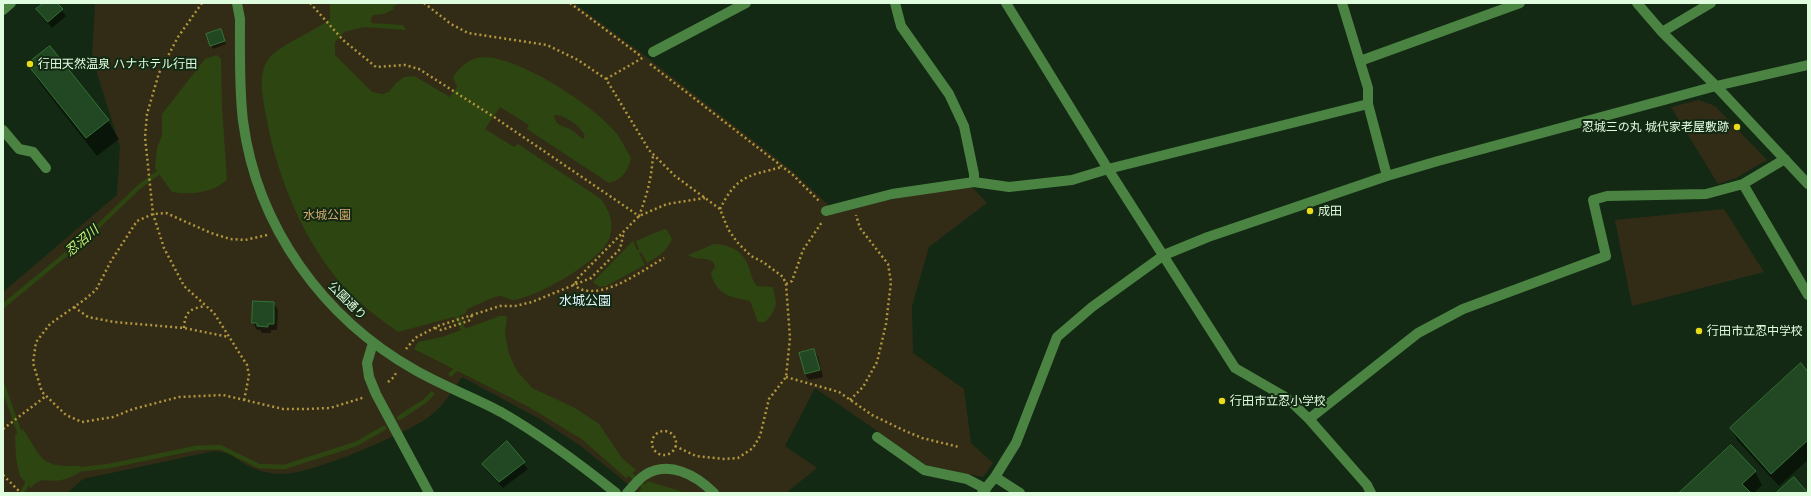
<!DOCTYPE html>
<html>
<head>
<meta charset="utf-8">
<style>
  body { margin:0 }
  #map { position:relative; width:1811px; height:496px; overflow:hidden; background:#132913; font-family:Mulish,sans-serif }
  canvas { display:block }
  .frame { position:absolute; inset:0; border:4px solid #e0fcde; pointer-events:none }
</style>
</head>
<body>
<div id="map">
<canvas width="1811" height="496"></canvas>
<div class="frame"></div>
</div>
<script>
const ctx = document.querySelector('canvas').getContext('2d');
ctx.lineJoin = 'round';
function paint(path, color) { ctx.fillStyle = color; ctx.fill(path, 'evenodd'); }
function strokePath(path, color, width, dash) { ctx.strokeStyle = color; ctx.lineWidth = width; ctx.lineCap = dash ? 'butt' : 'round'; ctx.setLineDash(dash || []); ctx.stroke(path); }
function label(font, color, halo, rows, align = 'center') {
  ctx.font = font + ' Mulish,"Noto Sans JP",sans-serif'; ctx.lineWidth = 4; ctx.setLineDash([]); ctx.textBaseline = 'middle'; ctx.strokeStyle = halo; ctx.fillStyle = color; for (const [text, x, y, turn = 0] of rows) {
    ctx.save(); ctx.translate(x, y); ctx.rotate((+turn || 0) * Math.PI / 180); ctx.textAlign = isNaN(turn) ? turn : align; if (halo) ctx.strokeText(text, 0, 0); ctx.fillText(text, 0, 0); ctx.restore();
  }
}
paint(new Path2D(`
  M95,3H574L640,52L791,170L836,212L872,203L970,185L987,203L929,247L912,306L913,353L964,389L971,443L993,463L983,477L926,465L815,388L785,446L817,468L786,493H639L582,447L540,419L462,377C452,392 443,406 429,417C405,434 308,476 280,474C270,474 256,470 247,465C240,462 234,455 226,453C223,452 218,452 214,451L83,479L67,493H3V292L117,195L120,147L92,57Z
  M1699,100L1715,106L1767,160L1736,178L1718,184L1671,107Z
  M1724,209L1764,272L1632,306L1615,220Z`), '#322c17');
paint(new Path2D(`
  M330,3H392L394,9L384,14L373,15L370,21L372,23L403,25L406,30L364,27L344,32L335,42V55L372,92L382,94L389,92L396,83L404,77L414,76L450,97L457,87L453,77C461,66 470,57 485,57C521,58 595,106 617,134C622,141 626,150 631,158C627,172 623,179 609,183L527,129L529,125L500,107L485,129L514,147L518,144L601,199C609,210 614,222 610,236C605,259 536,298 513,300C508,300 503,295 498,296C488,299 477,305 467,309L465,314L398,332C379,318 359,304 344,287C304,242 278,179 267,121C264,102 257,79 267,61C276,46 314,32 330,19ZM554,115C564,114 581,126 585,136L583,139C579,136 574,131 570,129C561,125 556,126 554,115Z
  M217,55L221,59L222,108L227,180C211,193 192,195 172,192L155,168L157,148L162,136V114L205,59Z
  M664,229L667,230L672,239C667,251 658,257 647,263L641,252L639,253L645,265L606,286L600,287L593,282L633,241L637,250H639L636,241Z
  M714,244C726,244 740,249 746,261C751,269 750,278 757,286L773,287C777,306 778,308 765,322H758L750,301C730,297 717,295 711,274L715,266C712,255 699,262 688,255Z
  M500,316H507L505,334L509,354L517,371L532,388L575,408L599,424L622,458L636,470L626,478L583,440L529,407L414,349L418,342L442,337Z
  M23,429C43,460 40,467 80,466L79,473C73,476 67,479 61,480C48,483 41,475 31,488L20,476L16,458L15,435Z
  M648,481C657,485 678,489 684,493H641L639,491Z`), '#2d4510');
paint(new Path2D(`
  M45,3H56L66,16L52,28L37,10Z
  M222,33L226,44L213,49L207,35Z
  M50,48L108,121L119,139L97,156L39,82L29,65Z
  M253,302L274,303L278,310L277,330H271V333H262L260,330H257L253,323Z
  M814,350L818,357L823,377L809,380L805,374Z
  M1808,373V460L1779,486L1738,441L1731,428Z
  M507,443L528,469L503,488L487,471L483,464Z
  M1755,472L1762,485L1754,493H1681Z`), '#0007');
strokePath(new Path2D(`
  M387,7L396,3
  M3,306L87,237L139,187L158,173
  M454,311L465,333
  M451,374L458,367
  M3,386L21,437
  M399,418L425,401L432,394
  M75,470L109,466L196,448L220,447L259,466L284,467L356,444L384,428
  M627,471L643,486
  M22,493L27,484L28,479`), '#2d4510', 4.5);
const building = new Path2D(`
  M44,3H57L63,9L48,22L36,9Z
  M221,29L225,41L210,46L206,34Z
  M50,46L109,120L86,138L27,64Z
  M253,301L274,302V324H268V327L257,326V323H252Z
  M814,349L820,370L805,374L799,353Z
  M1801,363L1808,372V440L1771,474L1730,428Z
  M507,441L525,462L499,482L482,464Z
  M1731,445L1756,471L1742,484L1751,493H1679Z
  M1794,477L1808,493H1776Z`);
paint(building, '#214822');
strokePath(building, '#357236', 1);
strokePath(new Path2D(`
  M202,3L178,37L159,73L147,114L145,137L153,214L164,248L184,286L214,313L247,365L249,375L244,401
  M310,3L343,40L376,67L405,65L419,69L494,117L639,216C647,195 652,177 653,154
  M424,3L451,24L468,33L547,45L578,60L606,79L649,150L675,176L720,209L728,229L737,242L751,256L763,262L783,277L786,284L790,338L786,377L769,399L760,436L753,448L738,458L724,459L696,456L675,446
  M570,3L642,57
  M650,64L793,175L820,202
  M606,79L644,57
  M720,209C737,175 748,176 782,167
  M267,235L245,240L230,239L211,233L166,213L153,214L137,221L111,261L96,290L84,300L50,324L36,342L33,363L42,392L66,415L82,422L113,417L133,409L179,397L223,395L283,409H306L330,408L365,397
  M576,283V280L639,216L667,204L705,198
  M573,284C576,286 580,290 584,290C609,296 643,270 664,258
  M786,284L792,281L803,250L822,222
  M74,307L88,317L114,322L184,328L229,337
  M184,328C185,311 190,309 205,306
  M435,328L441,330L468,321L470,320L472,315
  M406,349L415,338L438,326L500,306H515L532,302L591,278L620,249L623,236L622,234
  M786,377L839,392L872,415L903,430L922,438L959,447
  M388,382L394,377L396,373
  M850,400L863,387L877,362L886,324L891,282L888,264L860,228L856,215
  M3,429L46,396
  M652 443a12 12 0 1 1 24 0a12 12 0 1 1-24 0Z
  M3,475L21,493`), '#b2963c', 2.5, [2, 3]);
strokePath(new Path2D(`
  M237,3L240,19C240,53 239,87 243,121C257,227 323,318 415,370C443,386 473,397 501,412C541,435 580,464 616,493
  M895,3L901,26L949,94L964,126L974,174V182L1009,187L1072,180L1108,169L1368,104
  M1006,3L1108,169L1235,368L1287,398L1309,419L1367,485L1371,493
  M1342,3L1368,88V104L1387,176
  M1637,3L1662,32L1716,86L1808,184
  M3,10L11,3
  M1662,32L1711,3
  M653,52L746,3
  M1360,61L1520,3
  M3,130L19,149L33,152L46,168
  M1743,184L1808,295
  M826,211L892,194L974,182
  M373,343L367,363L369,377L376,394L429,493
  M1309,419L1418,333L1463,309L1606,256L1593,200L1607,196L1706,194L1743,184L1785,159
  M877,437L924,470L967,479L986,489
  M995,477L1020,493
  M627,493C633,487 638,479 645,475C669,460 696,475 714,493
  M982,493L995,477L1016,443L1057,337L1092,307L1164,255L1208,237L1387,176L1438,161L1716,86L1808,65`), '#4b8343', 10);
for (const [x, y, r, color] of [
  [30,64,4,"#eadb1b"],
  [1737,127,4,"#eadb1b"],
  [1310,211,4,"#eadb1b"],
  [1699,331,4,"#eadb1b"],
  [1222,401,4,"#eadb1b"]
]) { const dot = new Path2D(); dot.arc(x, y, r, 0, 2 * Math.PI); ctx.fillStyle = color; ctx.fill(dot); strokePath(dot, '#132913', 1.5); }
label('12px', '#e0fcde', '#132913', [
  ["行田天然温泉 ハナホテル行田",38,64],
  ["忍城三の丸 城代家老屋敷跡",1729,127,"right"],
  ["成田",1318,211],
  ["行田市立忍中学校",1707,331],
  ["行田市立忍小学校",1230,401]
], 'left');
label('12px', '#d7ab6f', '#132913', [
  ["水城公園",327,215]
]);
label('12px', '#e0fcde', '#132913', [
  ["公園通り",347,301,45]
]);
label('italic 13px', '#cff375', '#132913', [
  ["忍沼川",82,241,-41]
]);
label('13px', '#e0f7fc', '#132913', [
  ["水城公園",585,301]
]);
</script>
</body>
</html>
